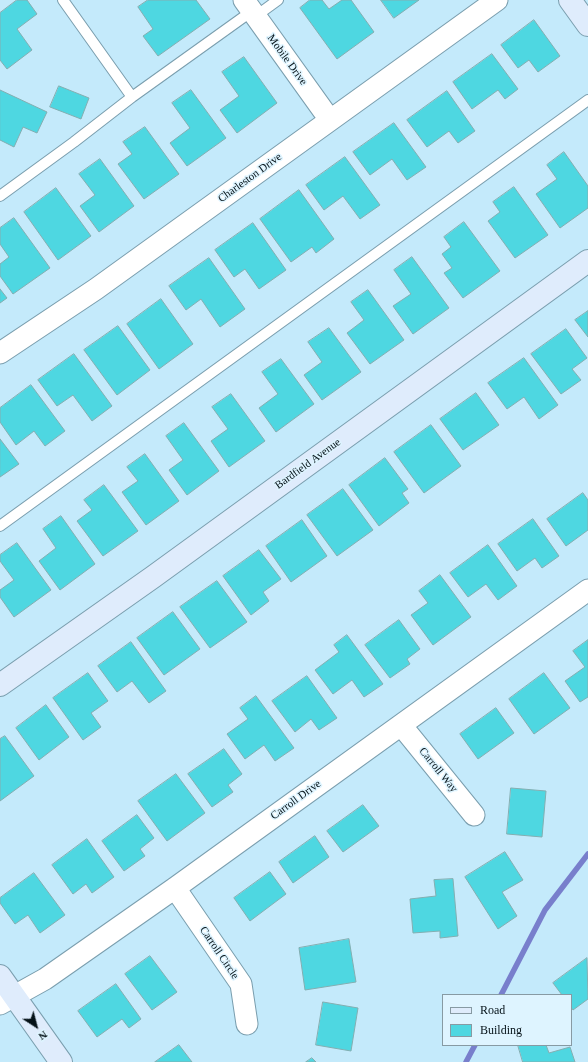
<!DOCTYPE html>
<html>
<head>
<meta charset="utf-8">
<style>
  body { margin:0 }
  #map { position:relative; width:588px; height:1062px; overflow:hidden; background:#c4eafb; font-family:Georgia,serif }
  canvas { display:block }
  .legend { position:absolute; left:442px; top:994px; width:130px; height:52px; box-sizing:border-box; background:#def4ff; border:1px solid #879aa3; margin:0; padding:5px 7px; list-style:none; font-size:12px; color:#051218 }
  .legend li { display:flex; align-items:center; gap:8px; height:20px }
  .legend b { width:20px; border:1px solid #879aa3 }
  .north { position:absolute; left:16px; top:1006px; width:40px; height:40px; -webkit-text-stroke:3px #def4ff; paint-order:stroke; rotate:144deg; font-size:11px; font-weight:700; line-height:16px; text-align:center; color:#051218 }
  .north::after { content:''; display:block; margin:auto; width:14px; height:18px; background:#051218; clip-path:polygon(50% 0,100% 100%,50% 72%,0 100%) }
</style>
</head>
<body>
<div id="map">
<canvas width="588" height="1062"></canvas>
<ul class="legend">
<li><b style="height:5px;background:#dfecfc"></b>Road</li>
<li><b style="height:11px;background:#4ed7e1"></b>Building</li>
</ul>
<div class="north">N</div>
</div>
<script>
const ctx = document.querySelector('canvas').getContext('2d');
ctx.lineJoin = 'round';
function strokePath(path, color, width, dash) { ctx.strokeStyle = color; ctx.lineWidth = width; ctx.lineCap = dash ? 'butt' : 'round'; ctx.setLineDash(dash || []); ctx.stroke(path); }
function paint(path, color) { ctx.fillStyle = color; ctx.fill(path, 'evenodd'); }
function label(font, color, halo, rows, align = 'center') {
  ctx.font = font + ' Georgia,serif'; ctx.lineWidth = 3; ctx.setLineDash([]); ctx.textBaseline = 'middle'; ctx.strokeStyle = halo; ctx.fillStyle = color; for (const [text, x, y, turn = 0] of rows) {
    ctx.save(); ctx.translate(x, y); ctx.rotate((+turn || 0) * Math.PI / 180); ctx.textAlign = isNaN(turn) ? turn : align; if (halo) ctx.strokeText(text, 0, 0); ctx.fillText(text, 0, 0); ctx.restore();
  }
}
strokePath(new Path2D(`
  M501,995L545,910L588,854
  M466,1062L475,1045`), '#787fcc', 5.5);
const building = new Path2D(`
  M17,0H27L37,14L17,29L32,50L7,69L0,60V13Z
  M148,0H196L210,19L158,56L143,36L153,29L138,7Z
  M310,0H322L329,9L342,0H351L374,32L337,59L300,8Z
  M381,0H419L394,18Z
  M534,20L560,56L538,72L529,60L518,68L501,45Z
  M492,54L518,89L505,99L498,90L472,109L453,82Z
  M244,57L277,103L237,133L220,110L239,96L222,72Z
  M59,86L89,98L81,119L50,107Z
  M0,90L47,112L37,133L23,127L14,147L0,140Z
  M191,90L226,138L187,166L170,143L190,128L172,103Z
  M447,91L475,131L458,143L449,131L427,147L407,120Z
  M394,123L426,167L407,180L392,159L370,175L353,152Z
  M145,127L179,174L144,199L118,164L132,154L123,142Z
  M564,152L588,186V208L560,228L536,194L557,179L547,165Z
  M345,157L380,205L360,219L343,196L324,210L306,185Z
  M100,159L134,206L99,232L80,206L95,195L79,174Z
  M514,187L548,235L515,258L488,221L500,212L493,202Z
  M56,188L91,236L58,260L24,212Z
  M299,190L334,239L316,253L312,247L291,262L260,219Z
  M14,218L50,268L13,294L0,276V264L9,257L0,244V228Z
  M464,222L500,271L463,298L444,273L452,268L442,254L451,247L444,237Z
  M253,223L286,270L259,289L245,269L234,277L215,250Z
  M412,257L449,308L413,334L393,306L411,294L394,270Z
  M209,258L245,309L220,327L201,299L186,310L169,286Z
  M0,289L7,298L0,303Z
  M368,290L404,340L370,364L347,333L364,320L351,302Z
  M161,299L193,344L159,369L127,324Z
  M588,311V337L575,320Z
  M118,326L150,370L117,395L84,350Z
  M329,328L361,372L322,400L304,375L322,362L308,342Z
  M566,329L587,358L572,369L581,380L561,394L531,354Z
  M74,354L112,406L92,421L73,395L57,406L38,380Z
  M524,358L558,405L539,419L524,397L507,409L488,383Z
  M281,359L314,404L276,432L259,408L278,394L262,372Z
  M31,385L65,431L45,446L34,431L16,445L0,422V408Z
  M476,393L499,425L463,450L440,419Z
  M231,394L265,441L229,467L211,441L228,429L212,407Z
  M184,423L219,471L187,495L169,470L183,460L166,436Z
  M431,425L461,466L424,493L394,452Z
  M0,439L19,464L0,477Z
  M145,454L179,501L146,525L122,492L138,481L127,467Z
  M385,458L408,489L402,493L409,503L379,526L349,485Z
  M104,485L138,531L103,556L77,521L92,510L84,500Z
  M343,489L373,530L337,556L307,515Z
  M583,493L588,500V530L566,546L547,519Z
  M61,516L95,564L60,590L39,561L56,548L43,529Z
  M533,519L559,556L542,568L535,558L517,571L498,544Z
  M302,520L327,556L291,582L266,546Z
  M17,543L51,590L14,617L0,597V590L14,580L0,561V555Z
  M488,545L517,586L498,600L486,584L468,597L450,573Z
  M259,550L281,579L263,592L269,601L251,615L223,576Z
  M440,575L471,617L433,645L411,615L428,603L419,591Z
  M217,581L247,622L210,648L180,607Z
  M173,612L200,649L164,675L137,638Z
  M399,620L420,649L407,659L410,664L390,678L365,645Z
  M347,635L383,684L364,697L352,680L333,694L315,670L339,652L334,645Z
  M588,640V697L580,702L565,681L585,667L573,651Z
  M131,642L166,691L149,703L132,681L117,692L98,666Z
  M88,673L108,701L91,713L101,727L83,740L53,698Z
  M544,673L570,708L534,734L509,699Z
  M307,676L337,718L319,730L311,719L295,732L272,701Z
  M256,696L294,748L275,761L264,745L245,759L227,734L248,719L240,708Z
  M46,705L69,737L39,760L16,728Z
  M496,708L514,733L478,759L460,734Z
  M5,736L34,776L0,801V739Z
  M224,749L242,774L228,785L233,792L212,807L188,774Z
  M176,774L205,813L167,841L138,801Z
  M511,788L546,791L542,837L507,834Z
  M363,805L379,826L343,852L327,831Z
  M137,815L154,838L140,849L145,856L124,871L102,841Z
  M315,836L329,857L293,883L279,862Z
  M87,839L114,877L92,893L86,884L73,894L52,865Z
  M505,852L523,880L502,892L517,916L498,929L465,877Z
  M270,872L286,894L250,921L234,898Z
  M34,873L65,915L40,933L28,915L15,924L0,903V898Z
  M453,879L458,936L440,938V931L413,933L410,899L436,896L434,880Z
  M349,939L356,982L305,990L299,948Z
  M150,956L177,992L152,1010L125,974Z
  M587,958L588,999L573,1010L571,1007V995H562L553,983Z
  M116,984L141,1019L129,1028L122,1019L97,1037L78,1011Z
  M323,1002L358,1008L351,1051L316,1045Z
  M179,1045L192,1062H155Z
  M518,1045H546L549,1053L570,1047L575,1062H523Z
  M312,1058L316,1062H306Z`);
paint(building, '#4ed7e1');
strokePath(building, '#83aeb1', 1);
const lane = new Path2D(`
  M63,0L132,97
  M256,16L278,0
  M0,196L74,142L132,97L252,11
  M0,526L588,100`);
const street = new Path2D(`
  M244,0L330,120
  M0,353L96,289L497,0
  M401,725L474,815
  M175,888L241,984L247,1024
  M0,1004L45,979L175,888L588,590`);
const secondary = new Path2D(`
  M570,0L588,25
  M0,685L153,577L588,261
  M0,976L61,1062`);
strokePath(lane, '#7a9eae', 12);
strokePath(street, '#7a9eae', 23);
strokePath(secondary, '#7a9eae', 24);
strokePath(lane, '#fff', 10);
strokePath(street, '#fff', 21);
strokePath(secondary, '#dfecfc', 22);
label('11px', '#051218', '#def4ff', [
  ["Mobile Drive",287,60,54],
  ["Charleston Drive",250,178,-36],
  ["Bardfield Avenue",308,464,-36],
  ["Carroll Way",438,770,51],
  ["Carroll Drive",296,800,-36],
  ["Carroll Circle",219,953,56]
]);
</script>
</body>
</html>
